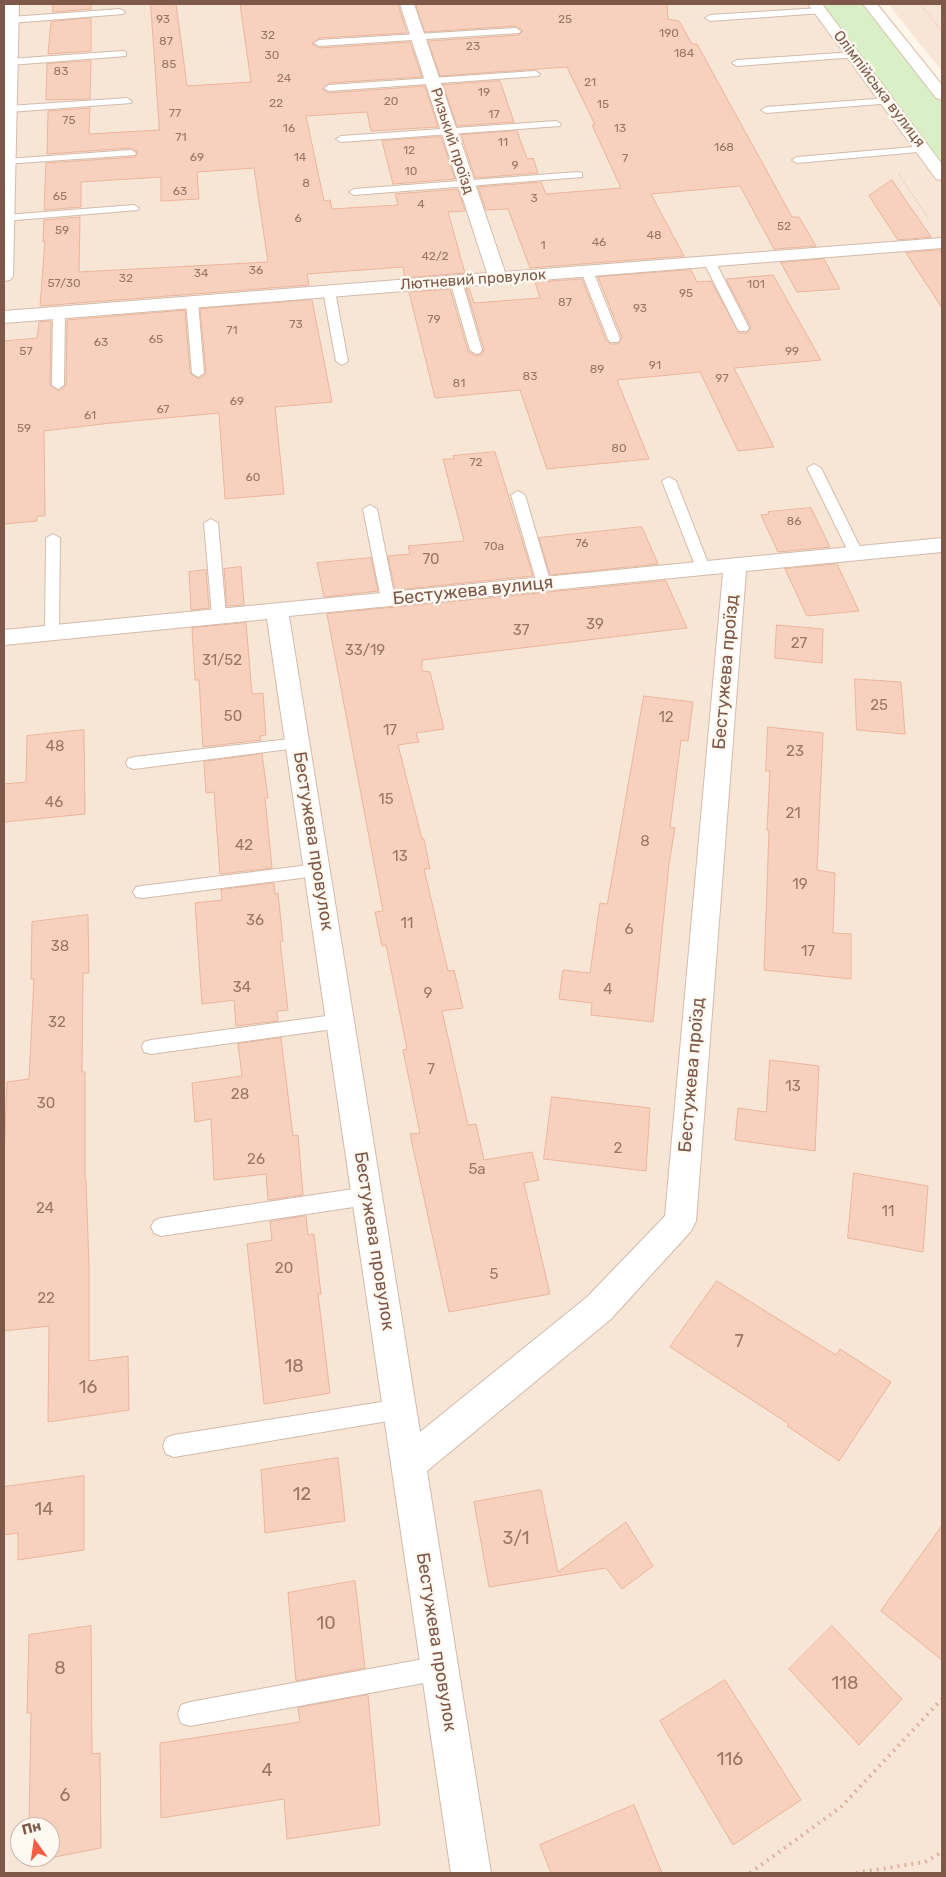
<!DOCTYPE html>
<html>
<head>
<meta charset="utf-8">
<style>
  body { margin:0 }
  #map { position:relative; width:946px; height:1877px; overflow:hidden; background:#fff5e9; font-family:Rubik,sans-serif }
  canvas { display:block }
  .frame { position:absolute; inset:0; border:5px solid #7e5848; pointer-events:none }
  .north { position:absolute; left:10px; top:1817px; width:50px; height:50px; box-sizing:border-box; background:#fff9f2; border:1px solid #cbb9ae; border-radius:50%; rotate:346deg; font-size:14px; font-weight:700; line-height:20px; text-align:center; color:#7e5848 }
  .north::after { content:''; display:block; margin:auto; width:18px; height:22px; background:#f55e42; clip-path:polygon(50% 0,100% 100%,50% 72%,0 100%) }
</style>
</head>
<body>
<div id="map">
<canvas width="946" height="1877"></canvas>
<div class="frame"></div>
<div class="north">Пн</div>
</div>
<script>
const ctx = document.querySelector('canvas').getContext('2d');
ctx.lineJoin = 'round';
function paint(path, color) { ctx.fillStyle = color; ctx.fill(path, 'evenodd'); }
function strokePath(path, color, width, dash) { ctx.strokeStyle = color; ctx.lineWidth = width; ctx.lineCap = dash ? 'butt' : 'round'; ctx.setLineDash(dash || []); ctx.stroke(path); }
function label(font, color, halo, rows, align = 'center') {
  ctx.font = font + ' Rubik,sans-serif'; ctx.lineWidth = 5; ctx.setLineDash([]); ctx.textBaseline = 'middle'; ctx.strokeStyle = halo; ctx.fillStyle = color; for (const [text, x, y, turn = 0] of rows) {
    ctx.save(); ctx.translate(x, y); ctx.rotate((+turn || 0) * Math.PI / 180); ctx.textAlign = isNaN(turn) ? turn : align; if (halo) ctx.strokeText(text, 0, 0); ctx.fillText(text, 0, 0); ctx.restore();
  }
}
paint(new Path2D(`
  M4,4H815L942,178V1873H4ZM20,1827H50V1857H20Z
  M888,4H942V71Z`), '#f7e6d6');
paint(new Path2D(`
  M815,4H868L942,98V177L889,101Z`), '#d9efc5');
const building = new Path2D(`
  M53,4H91V9L53,12Z
  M151,4H176L187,86L251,82L240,4H398L407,33L319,38L312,44L319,48L410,42L422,77L329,83L322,89L329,93L425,86L438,127L371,131L367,112L306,116L324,201L330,200L332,209L398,205L395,194L458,189L465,211L448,212L465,273L405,278L403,267L307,274L309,285L40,306L45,241L43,242L44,220L80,217L79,272L268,262L254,168L197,172L199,199L161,201V177L81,182V207L44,210L46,163L135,157L138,152L131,148L47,154L48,111L90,108L89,134L159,130Z
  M416,4H667L668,19L679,21L692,44H697L792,217H799L816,246L774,249L740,186L651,194L684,256L530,268L508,209L486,210L478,187L541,182L546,194L621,188L592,125H595L567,67L440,76L428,41L519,35L523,31L516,26L425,32Z
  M91,18V51L48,54L51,22Z
  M91,61L90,99L46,100L47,64Z
  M500,81L514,122L457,126L443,85Z
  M517,131L527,159L533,158L538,173L475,178L461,135Z
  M441,137L455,179L393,184L382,141Z
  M892,180L931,237L898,240L869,196Z
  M940,250L942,254V308L906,253Z
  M824,259L840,289L797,292L781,263Z
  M691,270L697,282L711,281L739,333H747L751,327L726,279L773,275L821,360L734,368L774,447L738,451L700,372L617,380L649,459L547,469L520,390L435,398L409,292L450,289L468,351L476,356L482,354L484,349L466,288H469L474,303L540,298L535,282L582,279L606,340L610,344H618L622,338L598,277Z
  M312,300L332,402L275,407L284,494L225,499L219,413L111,423L44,431L45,516H37V521L4,524V341L37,338L39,322L51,321L50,385L59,391L66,385L67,320L185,310L190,373L199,379L206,373L200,309Z
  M495,452L533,576L395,590L388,556L410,554L408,546L464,541L443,459H454L453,456Z
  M811,508L830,547L778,552L761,515L769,514L768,512Z
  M642,527L658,564L550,575L539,538Z
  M371,558L378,591L324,597L317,563Z
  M837,564L859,611L807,616L785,569Z
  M241,567L244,605L227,606L224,569Z
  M206,570L209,608L191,610L189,572Z
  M666,581L687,628L422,660V671L430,672L444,729L416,733L419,742L398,745L422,839H424L430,869H424L448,971L454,970L463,1008L442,1011L468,1125L476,1124L484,1160L532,1152L539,1180L524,1183L550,1294L449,1312L410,1134L420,1133L403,1050L407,1049L386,945L382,946L375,912L383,911L327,614Z
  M246,623L252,694L263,693L266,735L260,736L261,740L203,747L199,680H195L192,628Z
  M777,625L823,629L822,663L775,658Z
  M855,679L901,682L905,734L857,730Z
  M644,696L693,702L688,741L681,740L670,827L675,828L669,864L653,1022L591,1015L592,1003L559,999L563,970L590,973L600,903L607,904Z
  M768,727L823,733L817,870L835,873L833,933L851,934V979L764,970L769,831L767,830L770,771H766Z
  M84,730L85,814L4,822V784L26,782L27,736Z
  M262,754L268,798H265L272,868L220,874L214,792L206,793L204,762Z
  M274,883L275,894L278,893L283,941H280L288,1010L277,1011L278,1021L236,1026L234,1000L202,1004L195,903L222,900L221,890Z
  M88,915L89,973H83L82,1072H85V1180H86L89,1267V1361L128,1356L129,1410L48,1422L49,1326L4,1331V1157L7,1082L29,1079L34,979H31L32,922Z
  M281,1038L293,1136L298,1135L303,1195L268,1200L266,1174L214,1180L211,1119L195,1122L192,1083L242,1076L238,1044Z
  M770,1060L819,1066L815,1151L735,1140L738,1108L766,1112Z
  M552,1097L650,1108L646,1171L544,1159Z
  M854,1173L928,1186L923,1252L848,1238Z
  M306,1216L308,1235L314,1234L321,1294H318L330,1393L264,1404L247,1244L272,1240L270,1222Z
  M717,1281L836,1355L840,1349L891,1382L839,1461L787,1426L789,1424L670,1347Z
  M338,1458L345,1521L265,1533L261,1470Z
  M84,1476V1550L18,1560V1533L4,1535V1487Z
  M541,1490L558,1572L626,1522L653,1566L622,1589L606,1568L489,1587L474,1502Z
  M942,1526V1660L881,1611Z
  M355,1581L365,1668L296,1681L288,1593Z
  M91,1626L92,1754L100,1753L101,1848L29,1862V1857H50V1827H29L31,1713H27L29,1635Z
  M832,1626L902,1699L859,1745L789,1669Z
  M725,1680L801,1800L733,1845L660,1721Z
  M368,1695L380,1825L287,1839L284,1799L161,1818L160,1743L300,1722L298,1708Z
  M634,1805L662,1873H551L540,1845Z`);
paint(building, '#f7d1bd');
strokePath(building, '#ecb59c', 1);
const service = new Path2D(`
  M820,8L825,11L823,13L710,21L705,18L710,15Z
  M120,9L125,12L123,14L11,23L6,20L11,17Z
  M516,28L521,31L519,33L319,46L314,43L319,40Z
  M123,51L126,52V56L10,65L5,62L10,59Z
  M854,52L857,53V57L737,66L732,63L737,60Z
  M535,71L540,74L538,76L329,91L324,88L329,85Z
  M127,98L132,101L131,103L9,112L4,109L9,106Z
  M889,98L894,101L893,103L766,113L761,110L766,107Z
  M556,121L561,124L560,126L341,142L336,139L341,136Z
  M925,146L930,149L929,151L797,163L792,160L797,157Z
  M131,150L136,153L135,155L4,164V160L7,159Z
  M578,172L582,173V177L354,195L349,192L354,189Z
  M134,205L139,208L138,210L4,221V215H6Z
  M709,258L715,261L749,328L747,331H739L737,328L703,261Z
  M587,268L593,271L620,339L618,342H610L608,339L581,271Z
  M456,278L462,281L482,350L480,353L476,354L470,350L450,281Z
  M329,287L335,291L348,361L342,365L336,361L323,291Z
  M192,298L198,302L204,373L198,377L192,373L186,302Z
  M59,309L65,313L64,385L58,389L52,385L53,313Z
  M814,464L821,468L863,553L861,556H851L849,553L807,468Z
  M669,477L676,481L710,568L708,571L703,572L696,568L662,481Z
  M518,491L525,495L551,584L549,587H539L537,584L511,495Z
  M370,505L377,509L395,599L388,604L381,599L363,509Z
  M211,519L218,523L226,616L219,621L212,616L204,523Z
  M53,534L60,538L59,632L52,637L45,632L46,538Z
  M298,738L304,739L306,743L304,747L134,769L128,767L126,763L128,759L134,757Z
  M317,864L323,866L325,870L323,874L317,876L142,898L136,897L133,892L136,887L142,886Z
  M341,1014L347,1016L350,1021L347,1026L341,1028L151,1054L144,1052L142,1047L144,1042L151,1040Z
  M367,1187L374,1190L377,1196L374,1202L367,1205L161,1236L154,1233L151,1227L154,1221L161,1218Z
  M400,1399L408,1402L411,1409L408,1416L400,1419L174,1457L166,1454L163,1446L166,1438L174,1435Z
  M440,1656L449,1659L452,1668L449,1677L440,1680L190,1726L181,1723L178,1714L181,1705L190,1702Z`);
const minor = new Path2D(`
  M5,4H19L13,276L10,280L4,281Z
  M400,4H414L505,272L942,238V248L4,323V311L487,273Z
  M942,538V552L746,571L696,1221L691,1231L611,1319L427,1471L491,1873H451L267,619L4,645V630ZM723,573L665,1216L587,1297L420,1432L289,616Z`);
const secondary = new Path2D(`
  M808,4H822L942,164V180L936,179Z
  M863,4H877L942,85V100L936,98Z`);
strokePath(service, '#d3bbac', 2);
strokePath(minor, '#d3bbac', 2);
strokePath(secondary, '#d9bdac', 2);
strokePath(new Path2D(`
  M920,4L942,31
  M899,175L929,219`), '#deb49f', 2, [0.5, 2.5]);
strokePath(new Path2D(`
  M750,1873L841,1807L942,1699
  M856,1873L925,1862L942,1852`), '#deb49f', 4, [2, 5]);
paint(service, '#fff');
paint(minor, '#fff');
paint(secondary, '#fff');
label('12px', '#9c7665', null, [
  ["93",163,20],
  ["25",565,20],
  ["190",669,34],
  ["32",268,36],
  ["87",166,42],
  ["23",473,47],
  ["184",684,54],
  ["30",272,56],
  ["85",169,65],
  ["83",61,72],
  ["24",284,79],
  ["21",590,83],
  ["19",484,93],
  ["20",391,102],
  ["22",276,104],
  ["15",603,105],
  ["77",175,114],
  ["17",494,115],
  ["75",69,121],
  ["16",289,129],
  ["13",620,129],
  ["71",181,138],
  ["11",503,143],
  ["168",724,148],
  ["12",409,151],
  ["69",197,158],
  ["14",300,158],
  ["7",625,159],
  ["9",515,166],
  ["10",411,172],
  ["8",306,184],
  ["63",180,192],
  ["65",60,197],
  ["3",534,199],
  ["4",421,205],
  ["6",298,219],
  ["52",784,227],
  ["59",62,231],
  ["48",654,236],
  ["46",599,243],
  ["1",543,246],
  ["42/2",435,257],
  ["36",256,271],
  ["34",201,274],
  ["32",126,279],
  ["57/30",64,284],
  ["101",756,285],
  ["95",686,294],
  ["87",565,303],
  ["93",640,309],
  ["79",434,320],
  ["73",296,325],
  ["71",232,331],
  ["65",156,340],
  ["63",101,343],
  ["57",26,352],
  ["99",792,352],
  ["91",655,366],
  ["89",597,370],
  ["83",530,377],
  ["97",722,379],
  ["81",459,384],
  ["69",237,402],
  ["67",163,410],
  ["61",90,416],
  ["59",24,429],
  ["80",619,449],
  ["72",476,463],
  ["60",253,478],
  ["86",794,522],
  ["76",582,544],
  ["70а",494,547]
]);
label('15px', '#7e5848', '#fff9f2', [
  ["Олімпійська вулиця",879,89,53],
  ["Ризький проїзд",452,141,72],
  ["Лютневий провулок",473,280,-4]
]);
label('15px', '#9c7665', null, [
  ["70",431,560],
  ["39",595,625],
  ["37",521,631],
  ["27",799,644],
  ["33/19",365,651],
  ["31/52",222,661],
  ["25",879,706],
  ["50",233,717],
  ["12",666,718],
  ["17",390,731],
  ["48",55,747],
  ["23",795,752],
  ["15",386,800],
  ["46",54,803],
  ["21",793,814],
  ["8",645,842],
  ["42",244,846],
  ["13",400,857],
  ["19",800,885],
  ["36",255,921],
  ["11",407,924],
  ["6",629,930],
  ["38",60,947],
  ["17",808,952],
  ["34",242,988],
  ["4",608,990],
  ["9",428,994],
  ["32",57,1023],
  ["7",431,1070],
  ["13",793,1087],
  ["28",240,1095],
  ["30",46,1104],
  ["2",618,1149],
  ["26",256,1160],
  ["5а",477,1170],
  ["24",45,1209],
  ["11",888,1212],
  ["20",284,1269],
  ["5",494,1275],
  ["22",46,1299]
]);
label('18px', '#7e5848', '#fff9f2', [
  ["Бестужева вулиця",473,591,-6],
  ["Бестужева проїзд",726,672,-85],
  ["Бестужева провулок",313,841,81],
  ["Бестужева проїзд",692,1075,-85],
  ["Бестужева провулок",374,1241,81],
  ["Бестужева провулок",436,1642,81]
]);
label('18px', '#9c7665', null, [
  ["7",739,1342],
  ["18",294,1367],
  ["16",88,1388],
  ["12",302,1495],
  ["14",44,1510],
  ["3/1",516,1539],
  ["10",326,1624],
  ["8",60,1669],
  ["118",845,1684],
  ["116",730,1760],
  ["4",267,1771],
  ["6",65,1796]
]);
</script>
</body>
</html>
